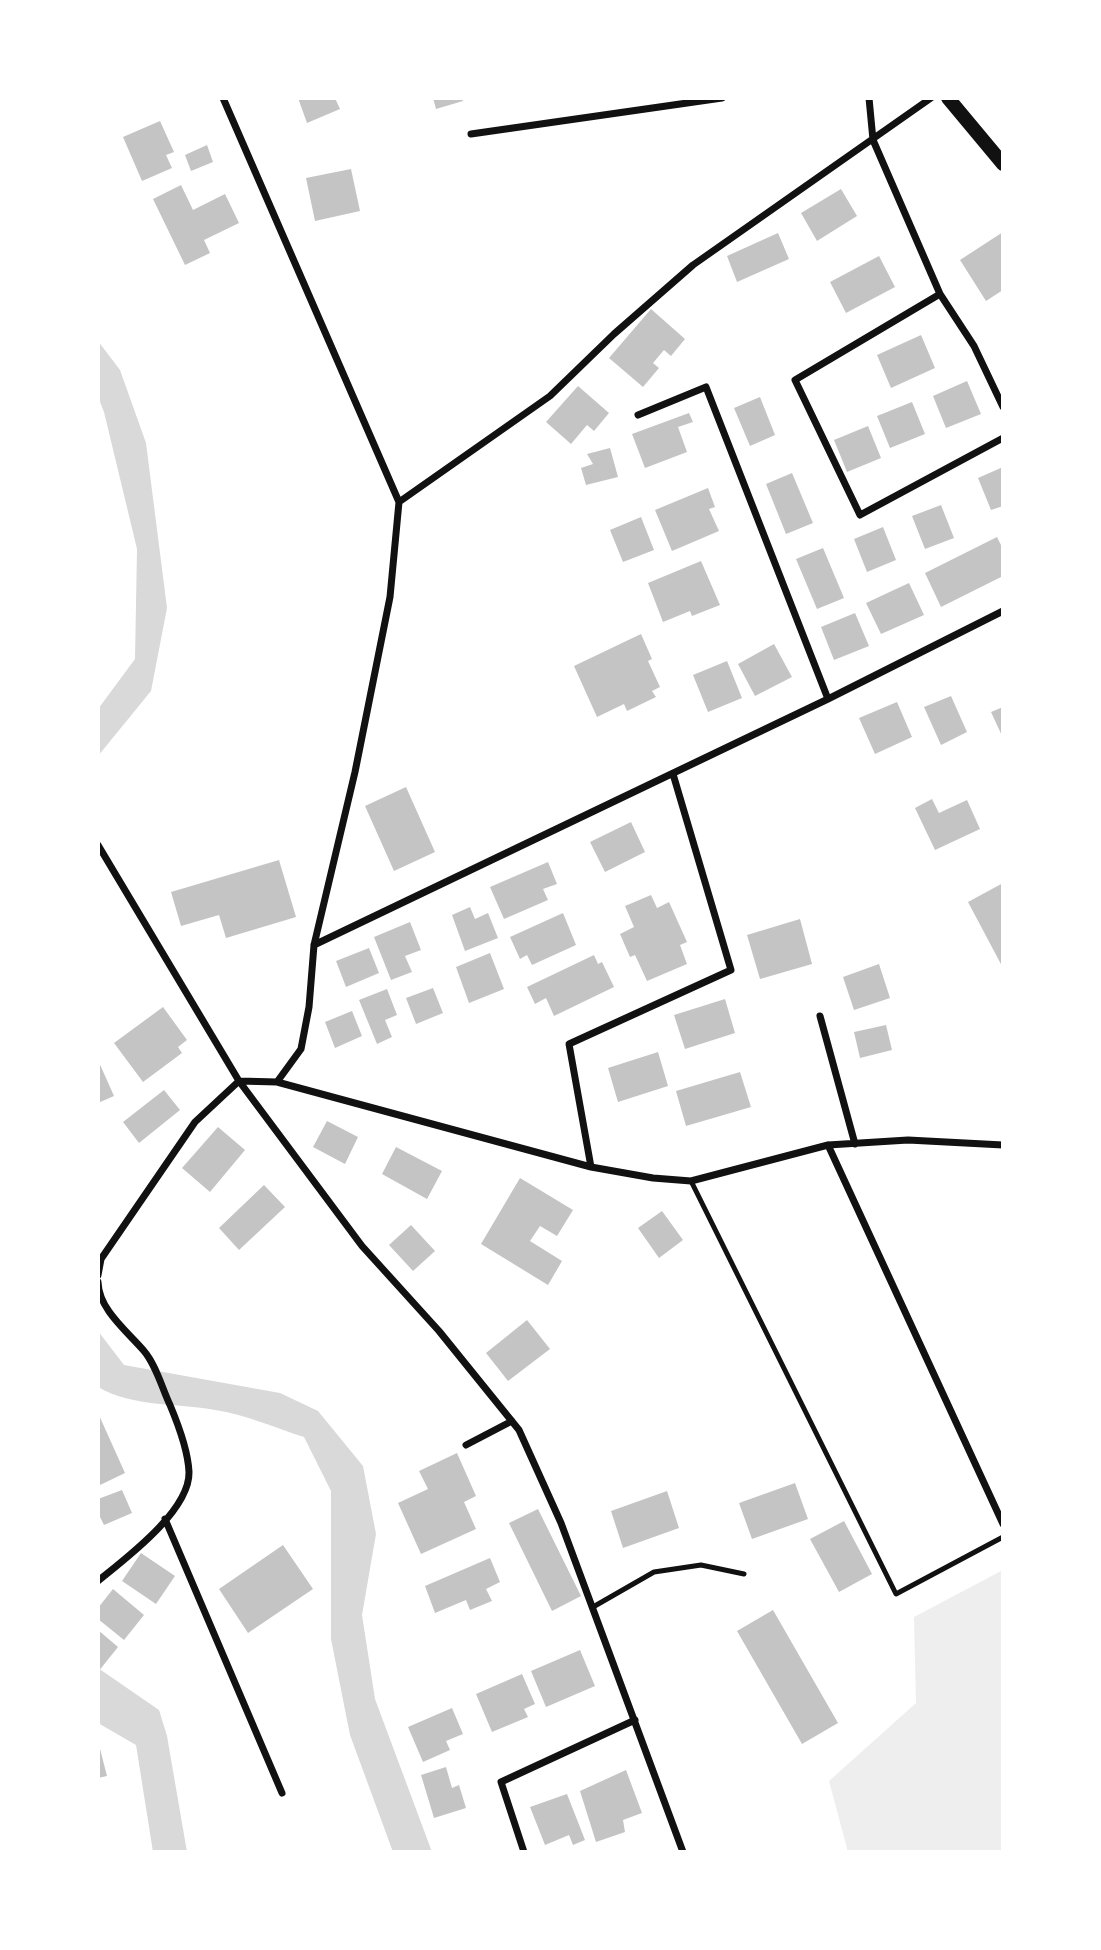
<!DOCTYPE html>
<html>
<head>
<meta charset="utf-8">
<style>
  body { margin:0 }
  #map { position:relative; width:1101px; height:1950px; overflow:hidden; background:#fff; font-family:Raleway,sans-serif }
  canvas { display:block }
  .frame { position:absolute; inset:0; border:100px solid #fff; pointer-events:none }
</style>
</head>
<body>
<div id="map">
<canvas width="1101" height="1950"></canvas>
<div class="frame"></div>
</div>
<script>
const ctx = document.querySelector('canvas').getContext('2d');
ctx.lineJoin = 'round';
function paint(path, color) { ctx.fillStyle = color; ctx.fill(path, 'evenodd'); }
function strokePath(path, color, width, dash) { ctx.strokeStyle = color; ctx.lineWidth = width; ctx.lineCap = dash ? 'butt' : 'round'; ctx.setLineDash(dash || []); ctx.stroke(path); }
paint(new Path2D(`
  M1003,1570V1852H848L829,1781L916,1703L914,1617Z`), '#eee');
paint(new Path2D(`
  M98,341L120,370L146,443L167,608L151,691L98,756V709L135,659L137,549L104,412L98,397Z
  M98,1331L124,1365L280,1393L318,1411L363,1466L376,1534L362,1615L375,1699L432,1852H393L350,1735L331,1639V1491L304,1437C275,1428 245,1414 215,1410C177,1403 132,1407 98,1387Z
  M98,1668L159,1710L167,1736L187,1852H153L136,1745L98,1723Z`), '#d9d9d9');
paint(new Path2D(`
  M298,98H335L340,109L307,123Z
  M433,98H462L463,101L436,109Z
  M160,121L174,152L166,155L172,168L142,181L123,137Z
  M207,145L213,162L191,171L185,155Z
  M351,169L360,211L315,221L306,178Z
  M181,185L193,210L225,194L239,223L204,240L210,253L185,265L153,199Z
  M841,189L857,216L817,241L801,213Z
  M1003,232V290L986,301L960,260Z
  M778,233L789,259L737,282L727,256Z
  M879,256L895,287L846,313L830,282Z
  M651,309L685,339L671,356L664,350L653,363L659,368L643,387L609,358Z
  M921,335L935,368L891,388L877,355Z
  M967,381L981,414L946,428L933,396Z
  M578,386L609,413L594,431L587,425L571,444L546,422Z
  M760,397L775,435L750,446L734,408Z
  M912,402L925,434L890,448L877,416Z
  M689,413L693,422L678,427L687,452L645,468L632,434Z
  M868,426L881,458L847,472L834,440Z
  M610,448L618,477L586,485L581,468L593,464L587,454Z
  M1003,467V506L991,510L978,478Z
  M792,473L813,523L786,534L766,484Z
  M708,488L715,507L709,509L719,531L672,551L655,510Z
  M941,505L954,538L925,549L912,516Z
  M641,517L654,550L623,562L610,530Z
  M883,527L896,560L867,572L854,539Z
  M997,537L1003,549V576L941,607L925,573Z
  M823,548L844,598L817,609L796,559Z
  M701,561L720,605L692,616L690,611L663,622L648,583Z
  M909,583L924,615L881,634L866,603Z
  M855,613L869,646L834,660L821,627Z
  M641,634L652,659L648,661L660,687L652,691L656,697L627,711L624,704L597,717L574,666Z
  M774,644L792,677L755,696L738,664Z
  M727,661L742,698L708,712L693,675Z
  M951,696L967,732L941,745L924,707Z
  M897,702L912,737L875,754L859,718Z
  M1003,707V738L991,712Z
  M406,787L435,852L394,871L365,806Z
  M932,799L939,813L967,800L980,829L935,850L915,808Z
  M631,822L645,852L605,872L590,842Z
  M279,860L296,917L226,938L219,915L181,926L171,892Z
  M548,862L557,884L543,889L548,900L504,919L490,887Z
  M1003,883V968L968,902Z
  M651,895L657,908L669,902L687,942L680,945L687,964L647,981L635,955L630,957L620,934L634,927L625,906Z
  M470,907L475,919L488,913L498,938L465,951L452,915Z
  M563,913L576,945L532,965L527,955L520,959L510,937Z
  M800,919L812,964L760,979L747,935Z
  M410,922L421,950L405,956L412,972L391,980L374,937Z
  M369,948L379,973L346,987L336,961Z
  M490,953L504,989L469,1003L456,967Z
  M594,955L598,964L602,962L614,987L554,1016L546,998L535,1004L527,987Z
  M879,964L890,998L854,1010L843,977Z
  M433,988L443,1013L416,1024L406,998Z
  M387,989L397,1015L385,1020L392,1037L377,1044L359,1000Z
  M725,999L735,1033L685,1049L674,1015Z
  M163,1007L187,1040L178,1047L182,1053L143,1082L114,1043Z
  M352,1011L362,1036L335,1048L325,1022Z
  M886,1025L892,1050L860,1058L854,1032Z
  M658,1052L668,1086L618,1102L608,1068Z
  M98,1060L114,1096L98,1103Z
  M740,1072L751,1107L686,1126L676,1091Z
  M164,1090L180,1110L139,1143L123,1122Z
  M327,1121L358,1137L345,1164L313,1147Z
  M218,1127L245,1150L210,1192L182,1168Z
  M396,1147L442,1171L427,1199L382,1174Z
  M520,1178L573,1210L557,1236L540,1226L530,1241L562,1261L548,1285L481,1244Z
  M264,1185L285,1207L239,1250L219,1228Z
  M662,1211L683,1240L659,1258L638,1228Z
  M411,1225L435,1251L413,1271L389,1245Z
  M527,1320L550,1349L508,1381L486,1353Z
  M98,1413L125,1473L98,1486Z
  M457,1453L476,1496L464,1502L476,1529L421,1554L398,1503L428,1489L419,1471Z
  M795,1483L808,1519L752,1539L739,1503Z
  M122,1490L132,1513L104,1525L98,1513V1499Z
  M667,1491L679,1528L623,1548L611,1511Z
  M538,1509L581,1596L552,1611L509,1523Z
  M844,1521L872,1574L839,1592L810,1539Z
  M283,1545L313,1589L248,1633L219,1589Z
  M141,1553L175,1576L156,1604L122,1581Z
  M490,1558L500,1582L486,1589L492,1601L470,1610L466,1600L435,1613L425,1586Z
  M113,1589L144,1615L124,1640L98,1619V1608Z
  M773,1610L838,1723L802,1744L737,1631Z
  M98,1630L118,1647L98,1672Z
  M580,1650L595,1686L546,1707L531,1671Z
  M522,1674L535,1704L524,1709L528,1717L492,1732L476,1694Z
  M452,1708L463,1734L446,1741L450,1750L423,1762L408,1727Z
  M98,1741L107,1776L98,1778Z
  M446,1767L452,1788L459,1785L466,1808L434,1818L421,1775Z
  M626,1770L642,1813L623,1820L625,1832L596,1842L580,1791Z
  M567,1794L585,1840L573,1845L569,1835L545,1845L530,1807Z`), '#c4c4c4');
strokePath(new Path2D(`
  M691,1181L896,1594L1003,1537
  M593,1607L654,1572L701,1565L744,1574`), '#111', 5);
strokePath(new Path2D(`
  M223,98L399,502
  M869,98L873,140L940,294L974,346L1003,407
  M471,134L722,98
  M940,294L795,380L860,515L1003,438
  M638,415L706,387L828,699
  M98,845L239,1081L362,1246L439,1331L519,1430L561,1523L683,1852
  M314,945L828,699L1003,611
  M820,1016L855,1144
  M277,1082L591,1167L653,1178L691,1181L828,1145L908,1140L1003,1145
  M828,1145L1003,1524
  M591,1167L569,1044L731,970L673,774
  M98,1275L101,1259L195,1122L239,1081L277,1082L301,1049L309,1007L314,945L355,772L390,597L399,502L550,396L614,334L693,265L931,98
  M98,1282C99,1310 127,1331 144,1351C156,1365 162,1388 170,1405C178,1424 188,1450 189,1472C190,1511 125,1559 98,1581
  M466,1445L512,1421
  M165,1519L282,1793
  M524,1852L501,1782L635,1720`), '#111', 7);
strokePath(new Path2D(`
  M948,98L1003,164`), '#111', 14);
</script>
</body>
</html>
